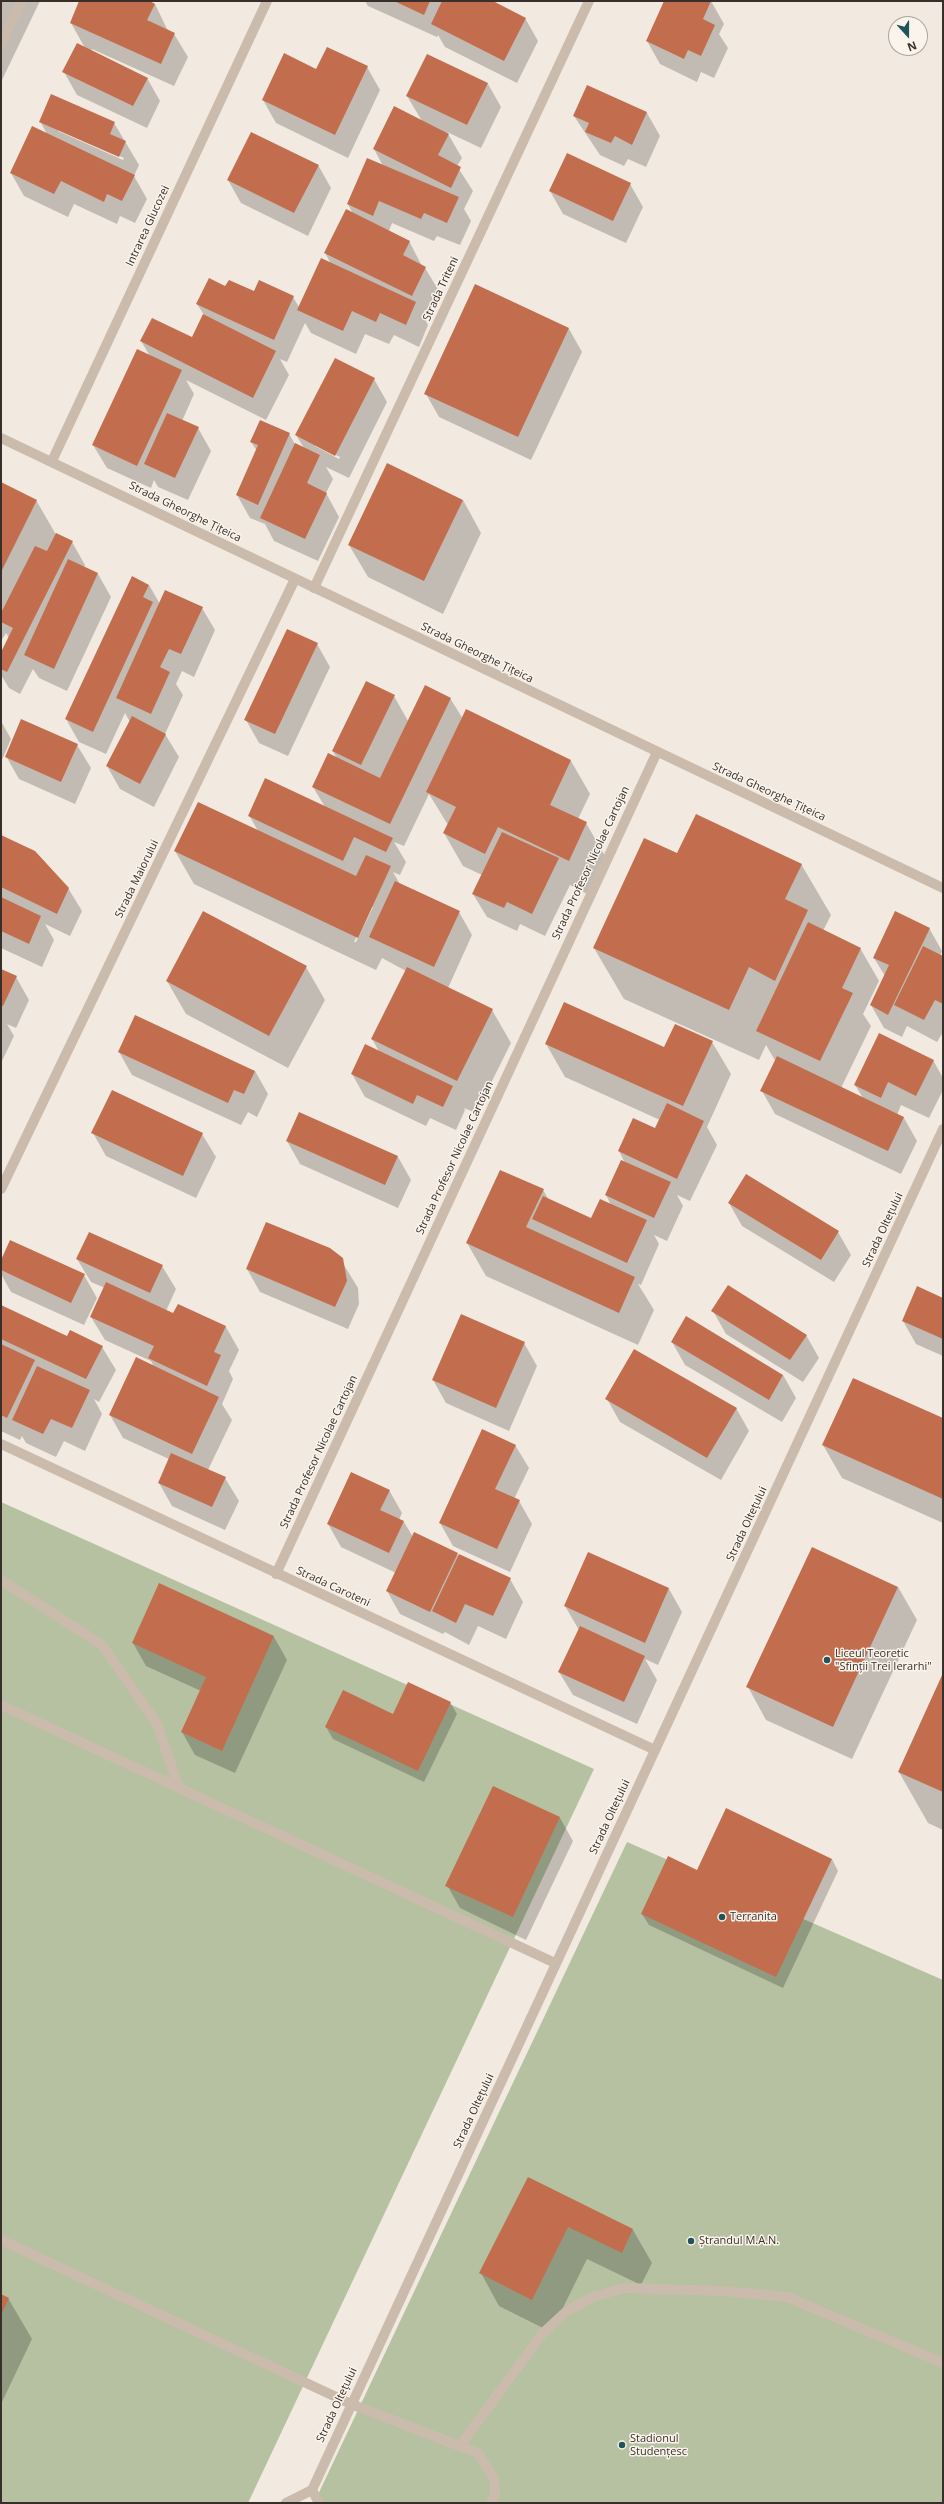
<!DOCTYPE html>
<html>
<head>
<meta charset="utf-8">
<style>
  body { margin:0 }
  #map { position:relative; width:944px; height:2504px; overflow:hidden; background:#f2eae0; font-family:"Open Sans",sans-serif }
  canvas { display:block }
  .frame { position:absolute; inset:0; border:2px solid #392f2a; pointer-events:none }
  .north { position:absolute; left:888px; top:16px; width:40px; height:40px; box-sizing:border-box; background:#faf4ec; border:1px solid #ada59e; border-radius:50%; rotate:159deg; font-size:11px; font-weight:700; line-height:16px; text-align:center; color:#392f2a }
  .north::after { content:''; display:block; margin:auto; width:14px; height:18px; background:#215459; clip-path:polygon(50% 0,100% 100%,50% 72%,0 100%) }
</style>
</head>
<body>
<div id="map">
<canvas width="944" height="2504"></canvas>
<div class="frame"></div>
<div class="north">N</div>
</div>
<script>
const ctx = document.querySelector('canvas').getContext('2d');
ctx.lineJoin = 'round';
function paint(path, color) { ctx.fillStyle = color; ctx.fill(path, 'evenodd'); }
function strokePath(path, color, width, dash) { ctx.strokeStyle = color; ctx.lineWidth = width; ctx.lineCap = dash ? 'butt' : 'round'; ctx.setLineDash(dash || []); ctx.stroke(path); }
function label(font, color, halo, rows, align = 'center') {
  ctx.font = font + ' "Open Sans",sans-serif'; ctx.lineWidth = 3; ctx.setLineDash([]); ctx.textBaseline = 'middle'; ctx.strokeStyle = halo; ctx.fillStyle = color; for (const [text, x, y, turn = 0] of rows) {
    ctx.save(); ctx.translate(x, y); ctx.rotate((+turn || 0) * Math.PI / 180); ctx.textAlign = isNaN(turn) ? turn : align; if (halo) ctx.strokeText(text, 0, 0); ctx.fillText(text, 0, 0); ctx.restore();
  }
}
paint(new Path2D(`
  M1,1502L594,1769L248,2503H1Z
  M627,1842L943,1980V2503H314Z`), '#b5c1a0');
paint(new Path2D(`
  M1,1H40L1,82Z
  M81,1H147L155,4L167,29L174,34L188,57L174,86L92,49L91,51L147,78L160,101L147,128L77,95L64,72L85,48L71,23Z
  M365,1H491L525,18L538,41L517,83L445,47L438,35L437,37L368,6Z
  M666,1H711L724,24L719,34L728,48L714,78L701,72L697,82L660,64L647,41Z
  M428,55L488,84L501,107L481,148L447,132L462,158L457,166L473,191L464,209L471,221L460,245L437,236L434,241L392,223L389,231L409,241L422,266L425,268L439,291L425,319L428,325L419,347L394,335L389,344L365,334L356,354L311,333L305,323L287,362L280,359L289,375L266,420L186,380L194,394L182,421L198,428L211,451L188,500L158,487L154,480L151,488L107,468L93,445L150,356L141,341L192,339L204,315L197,304L226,287L293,297L299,307L331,264L325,253L353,214L348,204L383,166L374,149L422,121L407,96Z
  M367,67L380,90L348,158L276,123L263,100L316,70Z
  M647,113L660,136L646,167L628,159L624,166L600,155L574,116Z
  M40,121L114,123L139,165L134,176L147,199L135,223L120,216L117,224L74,204L68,217L24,196L11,173L47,134ZM58,129L124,158L123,160L58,131Z
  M318,165L331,188L308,236L241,203L228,180Z
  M630,184L643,207L626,243L563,214L550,191Z
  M476,285L569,329L582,352L531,460L439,417L426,394Z
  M374,379L387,402L349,478L326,467L333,479L326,493L339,517L318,561L274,541L265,524L250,518L237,495L257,451L251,442L289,434L295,444L304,448L296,435ZM315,444L340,457L339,459L315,446Z
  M1,483L36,500L55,533L72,542L85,565L84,568L98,574L111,597L67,691L39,678L33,669L20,694L9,688L1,675V654L9,638L6,633L1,641Z
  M463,500L481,533L443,614L368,577L349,545Z
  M149,585L160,604L202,608L215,630L194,677L182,671L176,684L183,695L165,734L179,757L154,807L120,789L107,766L130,722L125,713L106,754L79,742L66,719Z
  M317,644L330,667L288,756L259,743L246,720Z
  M394,696L408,721L450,698L463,719L467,711L571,761L590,794L578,819L586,823L605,856L587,894L570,885L545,936L520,924L517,931L487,917L473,894L482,875L463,866L444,833L448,825L429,794L404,846L394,842L406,862L400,875L393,872L401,886L459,912L472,935L448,988L492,1010L511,1043L476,1113L464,1108L465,1110L456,1130L430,1118L426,1126L365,1097L352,1074L380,1053L372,1039L406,971L382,958L376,970L194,884L175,851L258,831L249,815L325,807L313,787L337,759L333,751ZM371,907H373L356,942H354Z
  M1,721L11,739L1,762Z
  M77,745L91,768L75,804L19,779L6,756Z
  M1,836L68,888L82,911L70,936L45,924L54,940L42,967L1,948Z
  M677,855L801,864L831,915L823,931L860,948L879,981L863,1014L871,1026L841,1088L863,1098L855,1085L933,1060L943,1078V1090L929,1118L901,1105L897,1115L904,1118L917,1141L901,1174L775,1114L762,1091L776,1062L766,1045L759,1060L624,999L594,948Z
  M929,928L942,951L940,956L943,957V1032L937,1042L907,1026L902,1037L884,1028L871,1005L885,976L874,958Z
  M306,967L325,1000L288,1068L186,1014L167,981Z
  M1,970L16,977L29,1000L16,1028L7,1024L14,1036L1,1063Z
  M712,1042L731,1074L707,1127L717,1145L690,1201L677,1195L683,1206L667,1241L654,1235L659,1244L641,1285L638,1284L654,1310L638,1345L486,1276L467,1243L543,1190L549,1200L592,1220L611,1205L606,1195L625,1163L619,1151L655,1130L660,1120L565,1077L546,1044L665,1049Z
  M119,1052L255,1071L268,1094L257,1117L248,1112L241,1125L132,1075Z
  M299,1114L398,1157L411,1180L398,1208L300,1164L287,1141Z
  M93,1133L202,1134L216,1157L196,1198L106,1156Z
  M729,1203L838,1232L851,1255L834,1282L742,1226Z
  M77,1259L162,1266L176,1289L166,1311L174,1315L179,1306L226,1327L239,1350L229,1371L233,1379L222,1404L232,1420L208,1470L225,1478L239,1501L225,1530L172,1506L159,1483L169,1459L123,1438L110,1415L154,1367L151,1361L105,1340L91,1317L105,1288L91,1282Z
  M1,1262L84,1275L97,1298L84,1325L11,1292L1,1274Z
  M344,1265L358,1288L359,1304L348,1329L260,1292L247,1269Z
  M943,1299V1356L916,1344L903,1321Z
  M1,1306L67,1338L102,1347L116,1370L99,1402L94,1399L102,1414L85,1451L64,1441L56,1457L26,1443L22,1436L20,1440L1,1431Z
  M713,1311L806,1335L819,1358L803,1382L726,1334Z
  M672,1342L783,1375L796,1398L782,1422L685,1365Z
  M524,1343L537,1366L509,1431L446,1403L433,1380Z
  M607,1399L736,1408L749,1431L721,1480L620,1422Z
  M943,1419V1523L842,1478L823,1445Z
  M515,1445L529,1468L514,1499L519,1501L532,1524L510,1572L453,1546L440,1523Z
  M389,1490L402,1513L399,1520L404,1522L413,1537L457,1554L459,1557L510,1579L523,1602L506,1639L478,1626L469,1645L445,1632L443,1634L400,1614L387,1591L396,1573L341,1547L328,1524Z
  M589,1553L669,1589L682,1612L658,1665L645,1659L657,1680L637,1724L573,1695L559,1672L579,1630L565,1606Z
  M159,1585L274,1637L287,1660L235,1773L195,1755L182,1732L201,1691L146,1666L133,1643Z
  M898,1587L917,1620L852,1759L766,1720L748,1687Z
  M943,1675V1830L928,1823L899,1772Z
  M450,1702L457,1714L424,1782L333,1739L326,1727L394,1716Z
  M494,1787L560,1818L573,1841L526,1940L460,1908L447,1885Z
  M832,1859L838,1871L783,1988L649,1925L642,1914L698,1871Z
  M529,2178L633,2230L652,2263L641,2285L587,2259L551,2332L499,2306L481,2273Z
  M1,2295L8,2298L32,2339L1,2404Z`), '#0003');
paint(new Path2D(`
  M79,1H150L155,4L147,20L175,33L161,64L70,23Z
  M394,1H430L424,15Z
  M442,1H493L526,18L504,61L431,24Z
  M664,1H711L703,19L715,25L701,56L688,50L684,59L646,41Z
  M77,43L148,78L133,106L62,72Z
  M327,47L368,66L335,135L262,100L284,53L316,69Z
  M427,54L488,83L467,125L406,96Z
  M587,85L647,112L632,145L615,136L611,143L585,132L589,123L573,116Z
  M51,94L115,122L110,134L126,141L119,157L39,122Z
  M394,106L449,134L438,155L461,167L451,188L373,149Z
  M32,126L135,175L122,201L107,194L104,202L61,181L54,194L10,173Z
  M251,132L319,165L294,213L227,180Z
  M567,153L631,183L613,221L549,191Z
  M367,158L459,197L447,223L424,213L421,219L379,201L373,216L347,204Z
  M346,209L410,241L403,255L426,267L412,296L324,253Z
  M321,258L416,302L406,325L380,313L376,322L352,311L343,331L297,310Z
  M209,278L225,286L229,280L254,291L259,280L294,296L274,340L196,304Z
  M475,284L569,328L518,437L424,394Z
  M203,314L276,351L253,398L140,341L152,318L192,337Z
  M137,349L182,370L137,466L92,445Z
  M335,358L375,378L335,456L295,435Z
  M167,413L199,427L175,478L144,464Z
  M260,420L290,433L258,505L236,495L258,445L250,442Z
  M295,443L320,455L307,483L327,493L305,539L260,518Z
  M387,463L463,500L424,581L348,545Z
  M1,482L37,500L1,572Z
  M56,533L73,541L7,672L1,669V652L13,628L1,622V613L35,546L47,551Z
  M68,559L98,573L54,669L24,655Z
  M132,576L149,585L143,597L153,602L93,732L65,719Z
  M165,590L203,607L181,654L169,649L160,667L170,672L151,714L116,698Z
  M287,629L318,643L275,734L244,720Z
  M366,681L395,695L361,765L332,751Z
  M425,685L451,698L390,824L312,787L328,753L380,778Z
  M466,709L571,760L550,805L587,822L569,861L498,827L485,854L443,833L456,807L426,792Z
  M132,716L166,734L140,784L106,766Z
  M21,719L78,744L61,782L5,757Z
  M265,778L393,838L386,852L354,837L343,861L248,816Z
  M198,802L356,876L366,855L391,866L358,938L174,851Z
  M696,814L802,864L785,899L808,910L775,981L749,967L729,1010L593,948L644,838L677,853Z
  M502,832L559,858L532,914L507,902L504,908L472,894Z
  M1,835L35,851L69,888L57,914L1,887Z
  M395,881L460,911L434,967L369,937Z
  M1,897L41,916L29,944L1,931Z
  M203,911L307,966L269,1036L166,981Z
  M895,911L930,928L888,1015L870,1005L889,965L873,958Z
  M808,922L861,948L842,988L853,993L820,1061L756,1031Z
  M923,946L943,956V1004L935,1000L924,1020L894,1005Z
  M407,967L493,1009L457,1081L371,1039Z
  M1,969L17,976L3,1006L1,1005Z
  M564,1002L664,1047L675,1024L713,1041L683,1106L545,1044Z
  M135,1015L255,1071L244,1094L234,1090L228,1103L118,1052Z
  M879,1033L934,1060L916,1096L888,1082L881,1098L854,1085Z
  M365,1044L453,1086L443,1107L417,1095L413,1104L351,1074Z
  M777,1056L904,1117L888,1151L760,1091Z
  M112,1090L203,1133L183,1176L91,1133Z
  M667,1103L704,1121L677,1179L618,1151L633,1118L655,1128Z
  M299,1112L398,1156L385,1185L286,1141Z
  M621,1160L671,1182L654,1218L605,1195Z
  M500,1170L544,1189L526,1227L635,1277L619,1313L466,1243Z
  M746,1174L839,1231L821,1260L728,1203Z
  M543,1196L591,1218L600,1199L647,1220L627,1263L532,1219Z
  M266,1222L330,1248L343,1258L347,1281L335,1307L246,1269Z
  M89,1232L163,1265L150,1293L76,1259Z
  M10,1240L85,1274L71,1303L1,1270V1260Z
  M106,1282L173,1313L178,1304L226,1326L214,1352L221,1355L207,1386L148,1358L154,1346L90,1317Z
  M728,1285L807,1335L790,1360L711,1311Z
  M917,1286L943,1298V1339L902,1321Z
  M1,1305L67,1336L70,1330L103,1346L86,1379L1,1339Z
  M461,1314L525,1342L496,1408L432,1380Z
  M686,1316L783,1375L769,1400L671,1342Z
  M1,1344L35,1360L7,1418L1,1415Z
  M634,1349L737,1408L707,1458L605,1399Z
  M136,1357L219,1397L192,1454L109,1415Z
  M37,1366L90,1390L72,1428L51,1419L43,1434L12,1420Z
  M853,1378L943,1418V1499L822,1445Z
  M482,1429L516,1445L495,1489L520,1500L497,1549L439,1523Z
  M171,1453L226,1477L212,1507L158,1483Z
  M351,1472L390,1490L380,1510L404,1521L389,1553L327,1524Z
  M414,1532L458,1553L430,1612L386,1591Z
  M812,1547L898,1587L833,1727L746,1687Z
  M588,1552L669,1588L645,1643L564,1606Z
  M459,1554L511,1578L493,1616L465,1604L456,1623L432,1611Z
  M159,1583L274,1636L222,1751L181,1732L206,1677L132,1643Z
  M580,1626L645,1656L624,1702L558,1672Z
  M943,1673V1792L898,1772Z
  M408,1682L451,1702L418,1771L325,1727L343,1690L393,1714Z
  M493,1786L560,1817L513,1917L445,1886Z
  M726,1808L832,1859L776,1977L641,1914L668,1856L697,1870Z
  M528,2177L633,2229L622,2253L568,2227L532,2300L479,2273Z
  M1,2294L9,2298L1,2315Z`), '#c26e4e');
strokePath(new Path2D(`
  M1,44L22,1
  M1,1580L102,1645L157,1724L179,1788
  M1,1705L555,1963
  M1,2240L351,2404L478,2453L494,2479L495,2494L491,2503
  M460,2446L542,2334L567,2311L593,2297L624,2288L722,2291L787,2297L943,2363`), '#cbbbac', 10);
strokePath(new Path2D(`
  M52,461L267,1
  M314,588L589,1
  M1,1189L295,579
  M1,1444L655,1750
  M276,1574L657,752
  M312,2490L319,2503
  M286,2503L312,2490L943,1129`), '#cbbbac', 10);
strokePath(new Path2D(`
  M1,438L943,888`), '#cbbbac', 10);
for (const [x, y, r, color] of [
  [827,1660,4,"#215459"],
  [722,1917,4,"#215459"],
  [691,2241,4,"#215459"],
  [622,2445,4,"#215459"]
]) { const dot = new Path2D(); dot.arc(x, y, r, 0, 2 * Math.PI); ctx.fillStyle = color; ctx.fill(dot); strokePath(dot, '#faf4ec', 1.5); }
label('11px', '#392f2a', '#faf4ec', [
  ["Intrarea Glucozei",148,226,-65],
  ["Strada Triteni",441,289,-65],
  ["Strada Gheorghe Țițeica",185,512,26],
  ["Strada Gheorghe Țițeica",477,653,26],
  ["Strada Gheorghe Țițeica",769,792,25],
  ["Strada Profesor Nicolae Cartojan",591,863,-65],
  ["Strada Maiorului",137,879,-64],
  ["Strada Profesor Nicolae Cartojan",455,1158,-65],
  ["Strada Oltețului",883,1230,-65],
  ["Strada Profesor Nicolae Cartojan",319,1452,-65],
  ["Strada Oltețului",747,1524,-65],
  ["Strada Caroteni",333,1587,25],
  ["Strada Oltețului",610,1817,-65],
  ["Strada Oltețului",474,2111,-65],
  ["Strada Oltețului",337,2405,-65]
]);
label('11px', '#392f2a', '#faf4ec', [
  ["Liceul Teoretic",835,1654],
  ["\"Sfinții Trei Ierarhi\"",835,1667],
  ["Terranita",730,1917],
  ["Ștrandul M.A.N.",699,2241],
  ["Stadionul",630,2439],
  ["Studențesc",630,2452]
], 'left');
</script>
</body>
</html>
